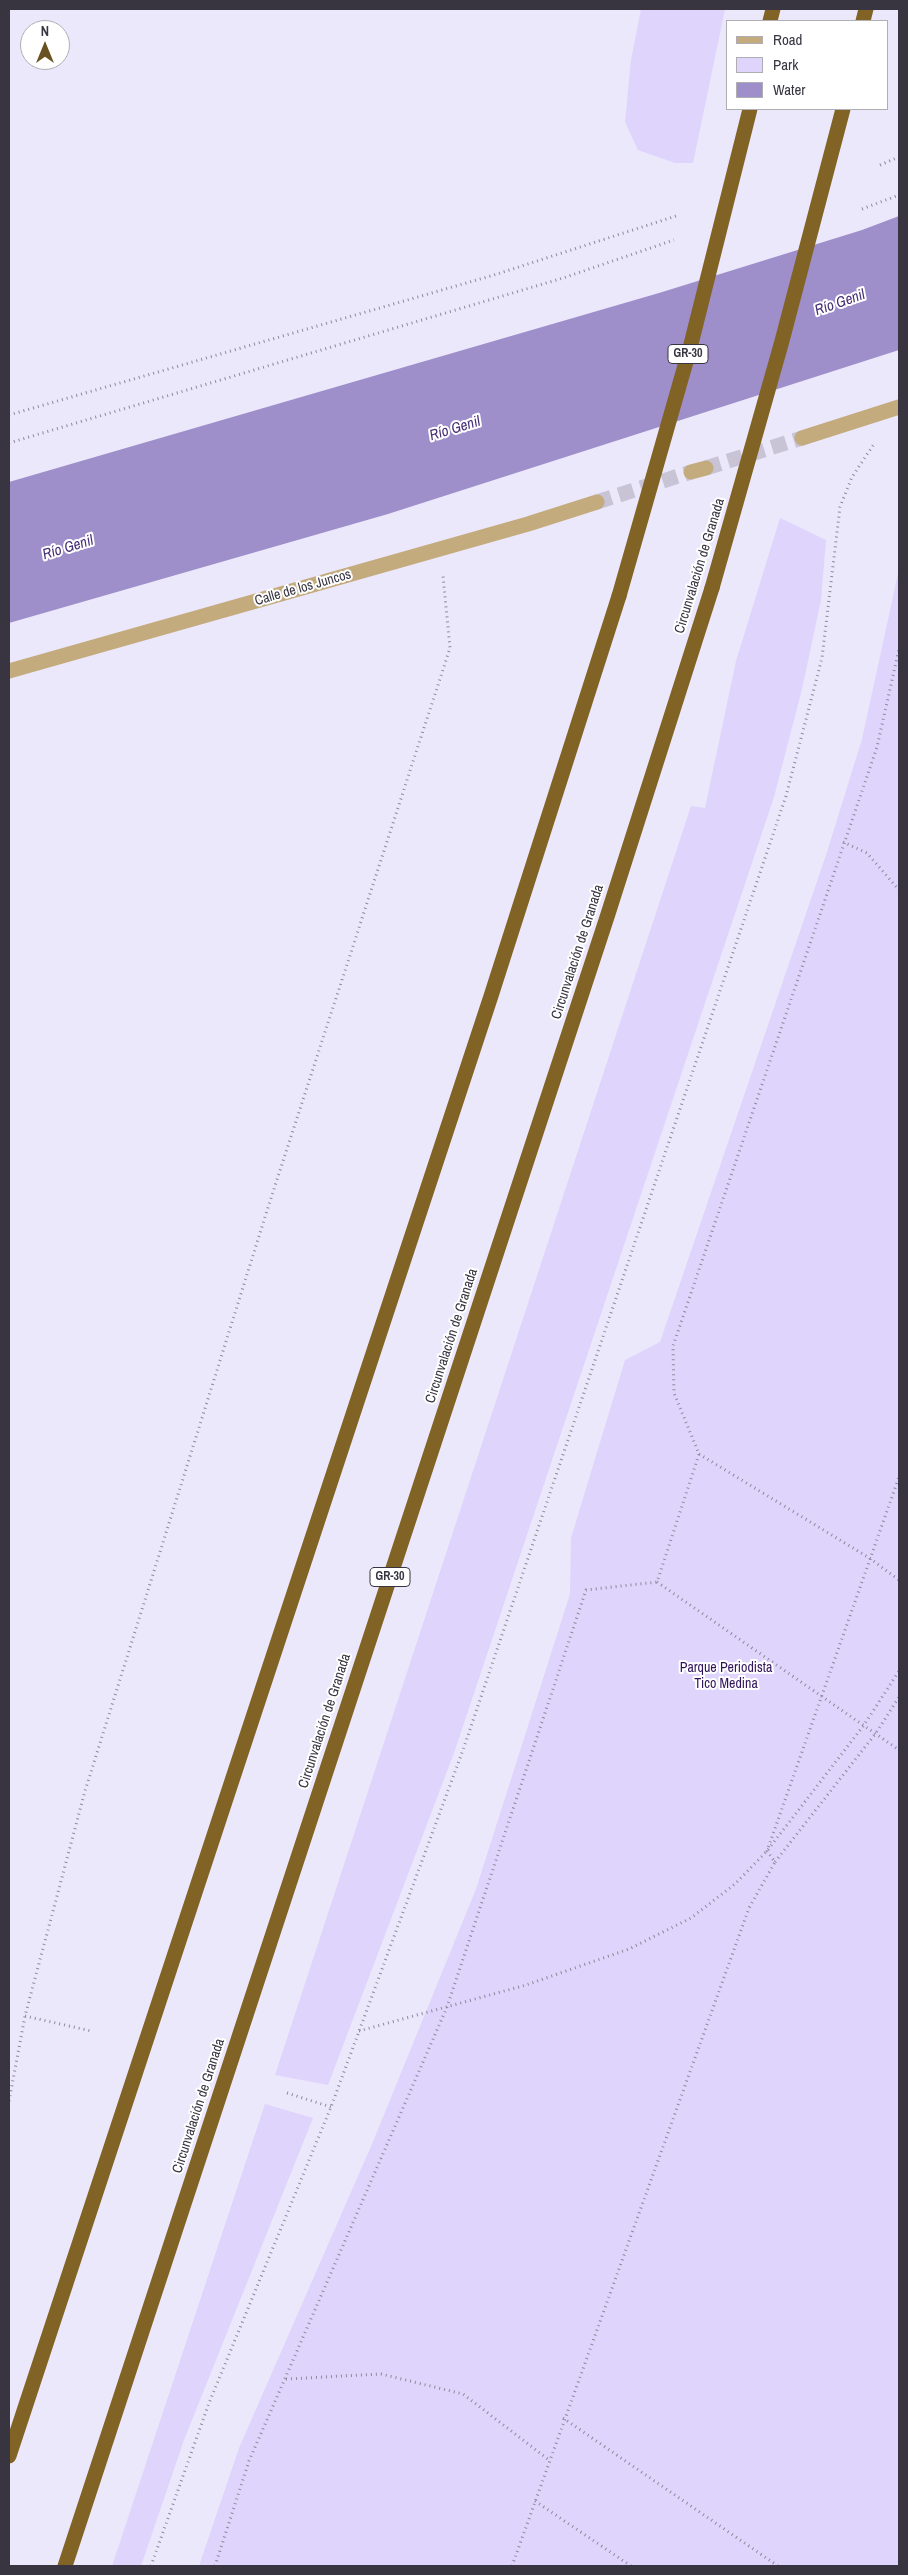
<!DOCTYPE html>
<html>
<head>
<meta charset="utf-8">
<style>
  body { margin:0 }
  #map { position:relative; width:908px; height:2575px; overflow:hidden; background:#ece8fb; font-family:"Archivo Narrow",sans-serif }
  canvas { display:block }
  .frame { position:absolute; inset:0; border:10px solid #383541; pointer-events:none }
  .legend { position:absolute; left:726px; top:20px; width:162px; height:90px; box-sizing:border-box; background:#fff; border:1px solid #afaeb3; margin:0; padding:6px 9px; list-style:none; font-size:15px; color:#383541 }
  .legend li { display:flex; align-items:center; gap:10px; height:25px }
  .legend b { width:25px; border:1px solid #afaeb3 }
  .north { position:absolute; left:20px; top:20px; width:50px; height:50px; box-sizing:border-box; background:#fff; border:1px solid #afaeb3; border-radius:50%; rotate:0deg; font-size:14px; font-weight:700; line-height:20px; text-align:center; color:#383541 }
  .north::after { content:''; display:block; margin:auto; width:18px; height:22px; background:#685221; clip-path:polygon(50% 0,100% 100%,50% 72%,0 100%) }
</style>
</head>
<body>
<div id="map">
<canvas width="908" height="2575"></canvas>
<div class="frame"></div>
<ul class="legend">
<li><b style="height:6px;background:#c3ab7e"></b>Road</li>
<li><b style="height:14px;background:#ded4fc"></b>Park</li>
<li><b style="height:14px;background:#9e8fca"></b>Water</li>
</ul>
<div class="north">N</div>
</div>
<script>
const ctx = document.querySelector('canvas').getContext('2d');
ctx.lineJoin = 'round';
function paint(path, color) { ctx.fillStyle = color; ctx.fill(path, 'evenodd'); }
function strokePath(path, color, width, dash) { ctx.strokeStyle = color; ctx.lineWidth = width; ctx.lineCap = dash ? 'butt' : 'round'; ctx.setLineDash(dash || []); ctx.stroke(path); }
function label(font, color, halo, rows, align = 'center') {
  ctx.font = font + ' "Archivo Narrow",sans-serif'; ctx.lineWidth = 4; ctx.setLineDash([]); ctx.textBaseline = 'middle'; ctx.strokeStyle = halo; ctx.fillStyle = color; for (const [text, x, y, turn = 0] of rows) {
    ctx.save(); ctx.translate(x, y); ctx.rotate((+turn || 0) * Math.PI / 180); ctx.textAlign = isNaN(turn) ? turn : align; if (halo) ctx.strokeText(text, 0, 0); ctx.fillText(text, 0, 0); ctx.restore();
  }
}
paint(new Path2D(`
  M641,9H725L693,163H675L638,150L625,122L631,60Z
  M780,518L826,540L821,600L802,689L774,797L454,1753L328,2085L275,2075L691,806L705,808L736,661Z
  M899,569V2566H199L239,2448L372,2144L476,1889L570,1594L571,1538L625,1360L660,1342L827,852L862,739Z
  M265,2104L313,2118L184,2440L141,2566H112Z`), '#ded4fc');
paint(new Path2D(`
  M899,216V350L388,514L9,623V482L659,293L862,230Z`), '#9e8fca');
strokePath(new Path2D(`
  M706,468L802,438
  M597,502L691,472`), '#c8c4d6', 15, [15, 8]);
strokePath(new Path2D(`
  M880,165L899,157
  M862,209L899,195
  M9,415L494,275L679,215
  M9,443L563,278L674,240
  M843,842L867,853L899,890
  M699,1454L871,1559L899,1580
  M657,1582L899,1750
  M775,1862L876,1733L899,1697
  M25,2016L91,2031
  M359,2031L526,1985L629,1949L691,1918L735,1884L767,1851L864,1725L899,1671
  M287,2093L331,2107
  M9,2101L25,2016L85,1791L271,1198L450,648L443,576
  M286,2379L381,2374L463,2394L549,2460
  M563,2418L778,2566
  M535,2501L631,2566
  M151,2566L209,2403L331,2107L463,1750L786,796L822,658L840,507L852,477L874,444
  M215,2566L249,2461L447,2007L586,1590L657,1582L699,1454L674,1393L673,1346L877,747L899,649
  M512,2566L749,1908L775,1862L767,1851L899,1477`), '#8d8a99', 3, [1, 4]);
strokePath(new Path2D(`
  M802,438L899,407
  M691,472L706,468
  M9,671L528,524L597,502`), '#c3ab7e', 15);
strokePath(new Path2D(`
  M770,21L773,9
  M863,21L866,9
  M9,2456L491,996L619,596
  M65,2566L608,914L712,588`), '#816425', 15);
strokePath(new Path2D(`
  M712,588L782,341L843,109
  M619,596L690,348L750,109`), '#816425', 15);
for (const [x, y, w] of [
  [688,354,40],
  [390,1577,40]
]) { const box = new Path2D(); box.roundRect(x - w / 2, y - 9.5, w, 19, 4); ctx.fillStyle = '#fff'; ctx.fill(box); strokePath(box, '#383541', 1); }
label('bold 12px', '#383541', null, [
  ["GR-30",688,354],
  ["GR-30",390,1577]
]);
label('14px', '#383541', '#fff', [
  ["Circunvalación de Granada",700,566,-73],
  ["Calle de los Juncos",303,588,-16],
  ["Circunvalación de Granada",578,952,-72],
  ["Circunvalación de Granada",452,1336,-72],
  ["Circunvalación de Granada",325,1721,-72],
  ["Circunvalación de Granada",199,2106,-72]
]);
label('14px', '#31155b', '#fff', [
  ["Parque Periodista",726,1668],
  ["Tico Medina",726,1684]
]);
label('italic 15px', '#472f76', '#fff', [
  ["Río Genil",840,303,-19],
  ["Río Genil",455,429,-17],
  ["Río Genil",68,548,-17]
]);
</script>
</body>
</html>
